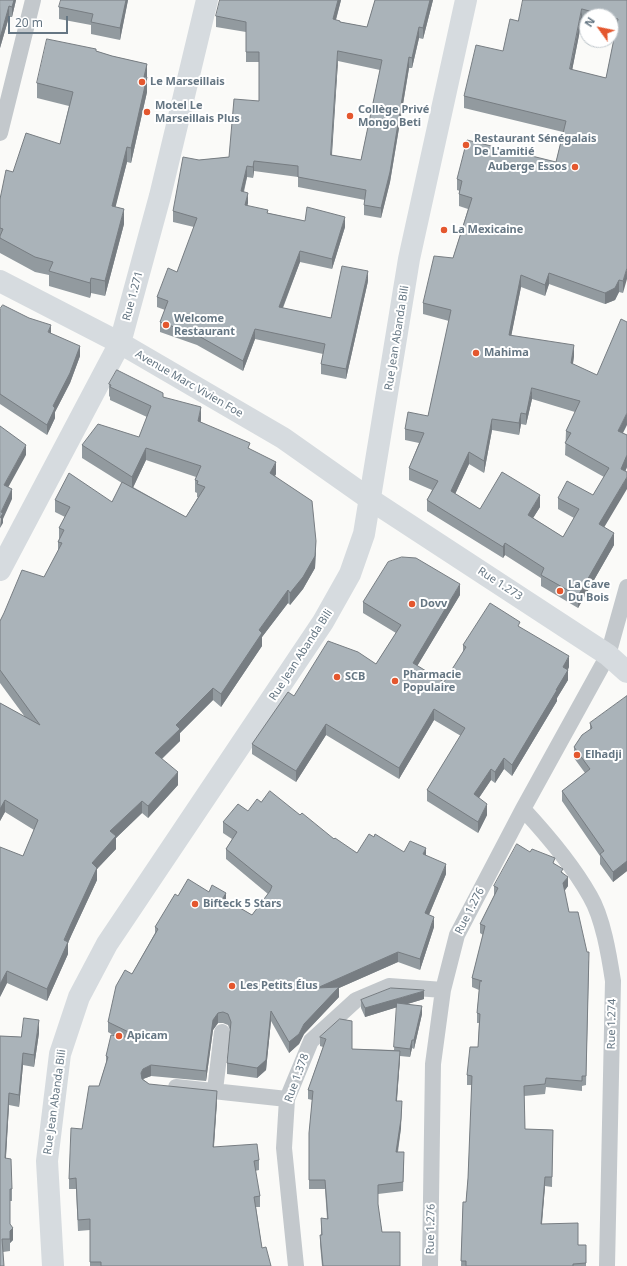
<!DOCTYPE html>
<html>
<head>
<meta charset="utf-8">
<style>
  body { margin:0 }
  #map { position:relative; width:627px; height:1266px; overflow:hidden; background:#fafaf8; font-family:"Noto Sans",sans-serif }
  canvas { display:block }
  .north { position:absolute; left:579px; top:8px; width:40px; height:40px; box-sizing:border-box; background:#fff; border:1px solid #c1c8cd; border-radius:50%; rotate:303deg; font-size:11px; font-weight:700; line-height:16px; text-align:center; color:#657683 }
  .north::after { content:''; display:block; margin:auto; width:14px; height:18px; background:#e4572e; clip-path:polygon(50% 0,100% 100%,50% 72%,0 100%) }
  .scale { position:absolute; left:8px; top:16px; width:60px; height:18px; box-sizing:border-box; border:2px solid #657683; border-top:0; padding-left:5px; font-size:12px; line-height:14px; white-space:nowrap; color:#657683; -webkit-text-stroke:3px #fff; paint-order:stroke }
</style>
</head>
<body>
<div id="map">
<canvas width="627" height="1266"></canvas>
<div class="north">N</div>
<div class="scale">20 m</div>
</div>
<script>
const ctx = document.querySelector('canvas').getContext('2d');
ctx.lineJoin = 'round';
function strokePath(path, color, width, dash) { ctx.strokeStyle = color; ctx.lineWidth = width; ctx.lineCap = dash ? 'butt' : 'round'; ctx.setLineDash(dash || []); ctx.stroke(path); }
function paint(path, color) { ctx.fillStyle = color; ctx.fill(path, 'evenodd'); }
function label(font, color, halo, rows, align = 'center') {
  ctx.font = font + ' "Noto Sans",sans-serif'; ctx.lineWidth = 4; ctx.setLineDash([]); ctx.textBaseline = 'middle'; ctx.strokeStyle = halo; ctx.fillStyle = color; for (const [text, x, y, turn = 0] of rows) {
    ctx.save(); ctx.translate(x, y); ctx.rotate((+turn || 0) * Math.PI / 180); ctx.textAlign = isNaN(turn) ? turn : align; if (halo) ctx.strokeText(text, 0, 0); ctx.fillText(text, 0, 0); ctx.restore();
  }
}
strokePath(new Path2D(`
  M0,133L33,0
  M523,809C548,836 572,864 590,896C603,918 609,955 613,981L607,1266
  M176,1087L287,1099
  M215,1090L222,1032
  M296,1266L284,1148L287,1099L311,1041L356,1000L389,986L443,990
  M430,1266L433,1064L443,990L457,935L523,809L608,655L627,587`), '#c3c8cc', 16);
strokePath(new Path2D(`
  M0,281L120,343L283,438L371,500L608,655L627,672
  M0,570L120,343L160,196L207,0`), '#d6dbdf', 22);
strokePath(new Path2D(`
  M53,1266L47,1161L60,1054L79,997L107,944L323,622L350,574L364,534L409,259L466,0`), '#d6dbdf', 22);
paint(new Path2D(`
  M0,0H16L12,17H9L0,48Z
  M128,0L120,40L91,34V25L59,19V7Z
  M341,0L336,20L340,22L367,27L375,0H433L423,39L419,38L412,68H409L390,182L381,218L364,215V205L365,200L298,187V177L254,171L253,178L247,177L244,192L248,203L247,206L268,213L305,221L345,227L332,269L300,262L283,308L331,318L368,281L346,379L321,374V364L323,354L255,339L243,371L197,345L160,332V322L165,310L157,307V297L177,272L194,227L173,222V211L199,160L229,157L259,101V62H246V32L216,27V16ZM338,61L380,70L361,160L332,155Z
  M627,0L623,293L619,292L615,300L605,304L549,284L545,296L521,287L511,336L574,356L573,364L623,433L627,435V467L604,527L614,545L578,608L541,586V578L505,555L503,558L427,511V500L432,490L409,480V468L419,443L405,440V429L428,416L449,321L423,314V303L453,258L468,209L459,206V194L460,191L457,190V179L556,162L563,132L464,108V96L503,51L518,21ZM587,16H611V28L616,30L606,78L572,70L582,20L587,22ZM532,399L575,412L566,431L565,455L604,477L593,495L558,498V509L574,518L563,537L533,518L540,507L480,509L455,494L469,464L484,473L492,430L519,435L521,424L526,425Z
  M96,51L112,56L147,64V92L131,163L127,162L115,207L124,224L105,296L91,293L90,298L49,286V275L35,272L0,253V199L13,172L60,144L69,106L37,98V83Z
  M0,309L51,334L80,356L70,383L55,412V418L47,435L0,404Z
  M109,384L163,397L201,419V422L250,449L276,474L275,476L316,553L315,568L303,589L290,605L288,603L262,637V646L221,707L213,700L180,733V741L162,759L178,785L148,818L142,813L116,838V849L97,869V880L71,936L68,943V954L47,1001L7,983L0,997L23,856L34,830L5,812L0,821V703L25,717L0,683V621L44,577L58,551V542L59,539V528L65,517L55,512V500L112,502L122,483L82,458V445L139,437L147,417L110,400V397L109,396ZM146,460L196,477L195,480V492L197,493V497H198L186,517L133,487Z
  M460,595L417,666L444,682L463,653V645L520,627L569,667L568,670V680L557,698V701L512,776L504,769L495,783L491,780L479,798L487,815L478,833L427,801V790L461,736L434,720L399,779L326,735L296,782L252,754V744L294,696L376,664L396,633L363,613V602Z
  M627,696V874V871L613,882L600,864V856L562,801V791L585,773L574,758V747L590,730V723Z
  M261,802L300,815L334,839L357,853L404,852L426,855L446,874L429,915L434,927L420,970L398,962L339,988V997L304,1034L299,1044L289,1053L271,1021L266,1070L257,1078L227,1074V1063L230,1030L228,1025L223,1023H218L213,1030L206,1081L151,1076L143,1079L149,1084L217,1101L214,1147L259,1160V1170L255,1171L260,1196V1207H256L262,1248L271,1266H90V1230L78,1231L76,1189H69V1179L82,1129L99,1086L106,1063V1056L113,1035L108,1032V1022L132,974L155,933V927L178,896L209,892L226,900L252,915L268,894L226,859V849L232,839L223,833V822L248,811Z
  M530,852L555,864L563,873L568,886L564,891L569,912L589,962L586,1085L582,1086V1091L546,1087L545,1094L524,1096L525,1129L553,1130L552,1187L545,1186L542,1224L578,1245H586V1266H461L463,1202H466L468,1178L472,1085H467V1075L478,1047L479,1023H477V1013L479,990L472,987V978L483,935L480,933V924L494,896V886Z
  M424,999L407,1004L422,1014L414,1049L412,1048L410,1057L400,1056L397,1101L401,1128L398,1152L404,1161L403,1191L378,1194V1205L382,1232L400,1266H322L320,1244V1235H321V1218L327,1219L325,1189H309V1142L312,1100L308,1099V1090L323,1047L320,1046V1037L352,1049L394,1050L397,1007L365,1017L361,1008V1000Z
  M39,1033L34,1067L23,1065L19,1107L9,1105L6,1158L12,1189V1201H10V1224L13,1240L10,1243V1251L3,1252L0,1266V1036L21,1037Z`), '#929a9f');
paint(new Path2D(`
  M14,0H16L12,17V7Z
  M126,0H128L120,40V28Z
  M338,0H341L333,30V19Z
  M430,0H433L423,39V28Z
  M9,6V17L0,48V38Z
  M582,9V20L570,81V69Z
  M419,27V38L412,68V58Z
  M338,51V61L331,165V155Z
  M409,57V68L390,182L381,218V208Z
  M147,64V92L131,163V148L144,77Z
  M127,147V162L112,221V206Z
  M254,161V171L253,178V167Z
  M247,166V177L241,201V191Z
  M248,193V203L245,215V205Z
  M124,209V224L105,296V281Z
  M345,217V227L332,269V259Z
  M300,251V262L279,317V307Z
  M627,268V279L623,293V281Z
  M368,271V281L346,379V369Z
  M549,273V284L545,296V285Z
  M521,275V287L509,347V335Z
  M91,278V293L90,298V283Z
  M619,280V292L615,300L605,304V293Z
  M51,325V335L48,332Z
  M255,329V339L243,371V361Z
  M574,345V356L571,375V363Z
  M80,346V356L70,383L55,412V418L47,435V425L53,406Z
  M532,388V399L526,425V414Z
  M201,407V419L198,433V421Z
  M521,413V424L519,435V423Z
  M627,413V425L618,443V431Z
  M492,419V430L484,473V461Z
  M26,445V455L4,495V485Z
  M146,448V460L132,490V477Z
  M469,452V464L451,503V491Z
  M627,455V467L621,481V469Z
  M276,462V474L270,485V473Z
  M627,477V489L599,536V524Z
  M12,489V499L3,519V523L0,528L1,512Z
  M540,495V507L528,526V515Z
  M614,533V545L578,608V596Z
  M316,541L315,568L303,589L290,605V593Z
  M505,543V555L503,558V547Z
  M460,584V595L413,673V663Z
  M288,590V603L262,637V646L221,707V694L259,630Z
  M569,656V667L565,674L568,670V680L557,698V701L512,776V765L556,690L563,667Z
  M213,688V700L180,733V741L155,765V753L176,725Z
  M434,709V720L399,779V768Z
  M326,724V735L296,782V771Z
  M504,758V769L495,783V772Z
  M491,769V780L474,805V794Z
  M178,772V785L148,818V806Z
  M5,800V812L0,821V809Z
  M142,801V813L116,838V849L97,869V880L71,936L68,943V954L47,1001V989L92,863L110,831Z
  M487,804V815L478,833V822Z
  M426,848V858L423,854Z
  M627,861V871L613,882V872Z
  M446,864V874L425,924V913Z
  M568,877V886L563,893V883Z
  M226,893V904L223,898Z
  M434,917V927L420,970V959Z
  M398,952V962L339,988V997L304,1034L299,1044L289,1053V1042L317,988Z
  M7,971V983L0,997V984Z
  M424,991V999L365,1017V1008Z
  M422,1006V1014L414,1049V1040Z
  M271,1011V1021L266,1070L257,1078V1068Z
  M218,1013V1023L213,1030L206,1081V1071L213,1020Z
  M39,1020V1033L34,1067V1055Z
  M412,1040V1048L410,1057V1049Z
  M400,1051V1060L396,1110V1101Z
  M23,1053V1065L19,1107V1095Z
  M151,1065V1076L143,1079L141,1084V1073L143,1069Z
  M217,1091V1101L213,1158V1147Z
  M9,1093V1105L5,1171V1158Z
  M402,1101L401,1128L396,1161V1152Z
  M545,1177V1186L541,1233V1224Z
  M13,1228V1240L10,1243V1251V1231Z`), '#777d82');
const building = new Path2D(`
  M0,0H14L12,7L9,6L0,38Z
  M61,0H126L120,28L91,22L93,14L59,7Z
  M220,0H338L333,19L340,21V22L367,27L375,0H430L423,28L419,27L412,58L409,57L390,172L381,208L364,205L366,190L298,177V166L254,161L253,167L247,166L241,191L248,193L245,205L268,210L267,213L305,221L307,207L345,217L332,259L300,251L279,307L331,318L342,266L368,271L346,369L321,364L325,344L255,329L243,361L197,335L160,322L168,301L157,297L168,268L177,272L197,218L173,211L183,157L199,160L229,157L234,99L259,101V52H246V22L216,16ZM338,51L382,60L361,160L331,155Z
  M523,0H627V268L623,281L619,280L615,288L605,293L549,273L545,285L521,275L509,335L574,345L571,363L597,375L621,319L627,322V413L618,431L627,435V455L621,469L627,472V477L599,524L614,533L578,596L541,575L544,568L505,543L503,547L427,500L438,481L409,468L424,433L405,429L408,412L428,416L451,310L423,303L434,256L453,258L472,198L459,194L462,181L457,179L467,140L556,162L566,121L464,96L476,45L503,51L510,19L518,21ZM582,9L608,16H611V17L618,19L606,78L570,69ZM532,388L580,401L566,431L571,433L565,443L609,468L593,495L567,481L558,498L579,509L563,537L528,515L540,495L502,472L480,509L451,491L469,452L484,461L492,419L519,423L521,413L526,414Z
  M47,39L96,49V51L112,56L147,64L144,77H147L131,148L127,147L112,206L124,209L105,281L91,278L90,283L49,271L53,262L35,257L0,238V236L3,229L0,228V199L6,170L13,172L26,133L60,144L73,92L37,83Z
  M3,305L29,318L51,325L48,332L80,346L70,373L53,406L55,408L47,425L0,394V309Z
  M117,370L163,393V397L201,407L198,421L250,443L248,448L276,462L270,473L312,501L316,541L315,556L303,577L290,593L288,590L259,630L262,633L221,694L213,688L176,725L180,729L155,753L178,772L148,806L142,801L110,831L116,836L92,863L97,868L71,924L64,940L68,942L47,989L7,971L0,984V847L23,856L38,820L5,800L0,809V703L40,725L0,670V621L4,613L22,570L44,577L62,543L58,542L64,530L59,528L70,507L55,500L69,473L112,502L122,482L186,517L205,487L197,484L198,481L195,480L201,466L146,448L132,477L82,445L98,424L139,437L151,406L110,387L111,385L109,384Z
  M0,426L26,445L4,485L12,489L1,512L3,513L0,518Z
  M402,557L416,558L460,584L413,663L444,682L466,647L463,645L490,603L520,622L518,626L569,656L563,667L568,670L556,690H557L512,765L504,758L495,772L491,769L474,794L487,804L478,822L427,790L465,728L434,709L399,768L326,724L296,771L252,744L288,692L294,696L328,641L358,652L376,664L401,625L363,602L388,562Z
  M627,696V863V861L613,872L600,854L604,851L562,791L590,769L574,747L582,735L592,728L590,723Z
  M270,791L300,815L302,813L334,839L335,838L357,853L369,834L374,837L375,834L404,852L410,841L426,848L423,854L446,864L425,913L434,917L420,959L398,952L317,988L339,987L304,1024L299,1034L289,1042L271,1011L266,1060L257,1068L227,1063L231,1022L228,1014L223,1012L218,1013L213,1020L206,1071L151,1065L143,1069L141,1073L142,1079L149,1084L217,1091L213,1147L257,1144L259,1160L254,1161L260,1196L254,1197L262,1248L266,1247L271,1266H101V1262H90V1219L78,1220L76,1178L69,1179L71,1128L82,1129L89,1086H99L108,1057L106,1056L111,1035L145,1040L108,1022L116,986L125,970L132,974L158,929L155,927L175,894L178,896L188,879L209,892L212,885L226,893L223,898L252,915L270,891L272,886L226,849L237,832L223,822L238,804L248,811L257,799L261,802Z
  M517,844L530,852L532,849L555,858L553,863L563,869L561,872L568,877L563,883L569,912H578L587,952H589L586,1076H582V1081L546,1078L545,1084L524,1086L525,1129L553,1130L552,1177H545L541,1224L578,1223V1245H586V1263L573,1264V1266H466V1261H461L463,1202H466L468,1178L472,1076L467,1075L470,1047H478L480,1014L477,1013L480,981H482L472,978L485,926L480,924L498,888L494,886Z
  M391,988L424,990V991L365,1008L361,1000Z
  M397,1003L422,1006L414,1040H412L410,1049L394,1047Z
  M24,1018L39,1020L34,1055L23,1053L19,1095L9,1093L5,1158L11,1159L12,1189H10V1224L13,1228L10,1231V1239H2L4,1266H0V1036L21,1037Z
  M340,1019L352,1021V1049L400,1051L396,1101H402L401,1119L396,1152H404L403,1182L378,1185V1204L382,1232H400V1266H323L320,1235H322L321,1218L328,1219L325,1180H309V1133L313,1091L308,1090L326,1039L320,1037Z`);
paint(building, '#aab3b9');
strokePath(building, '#777d82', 1);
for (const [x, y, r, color] of [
  [142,82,4,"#e4572e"],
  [147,112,4,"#e4572e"],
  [350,116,4,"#e4572e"],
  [466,145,4,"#e4572e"],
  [575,167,4,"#e4572e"],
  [444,230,4,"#e4572e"],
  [166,325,4,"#e4572e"],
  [476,353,4,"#e4572e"],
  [560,591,4,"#e4572e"],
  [412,604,4,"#e4572e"],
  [337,677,4,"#e4572e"],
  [395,681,4,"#e4572e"],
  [577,755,4,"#e4572e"],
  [195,904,4,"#e4572e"],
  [232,986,4,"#e4572e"],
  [119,1036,4,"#e4572e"]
]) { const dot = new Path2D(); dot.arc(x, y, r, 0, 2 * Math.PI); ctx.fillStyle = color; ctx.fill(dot); strokePath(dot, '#fff', 1.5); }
label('bold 11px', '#657683', '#fff', [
  ["Le Marseillais",150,82],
  ["Motel Le",155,106],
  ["Marseillais Plus",155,119],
  ["Collège Privé",358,110],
  ["Mongo Beti",358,123],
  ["Restaurant Sénégalais",474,139],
  ["De L'amitié",474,152],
  ["Auberge Essos",567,167,"right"],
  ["La Mexicaine",452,230],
  ["Welcome",174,319],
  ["Restaurant",174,332],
  ["Mahima",484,353],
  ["La Cave",568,585],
  ["Du Bois",568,598],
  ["Dovv",420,604],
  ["Pharmacie",403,675],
  ["Populaire",403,688],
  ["SCB",345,677],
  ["Elhadji",585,755],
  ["Bifteck 5 Stars",203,904],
  ["Les Petits Élus",240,986],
  ["Apicam",127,1036]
], 'left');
label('11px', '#657683', '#fff', [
  ["Rue 1.271",133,296,-75],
  ["Rue Jean Abanda Bili",397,338,-81],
  ["Avenue Marc Vivien Foe",189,384,30],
  ["Rue 1.273",500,584,33],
  ["Rue Jean Abanda Bili",301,655,-57],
  ["Rue 1.276",470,911,-63],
  ["Rue 1.274",612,1024,-89],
  ["Rue 1.378",297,1078,-70],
  ["Rue Jean Abanda Bili",55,1102,-82],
  ["Rue 1.276",431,1229,-89]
]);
</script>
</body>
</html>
